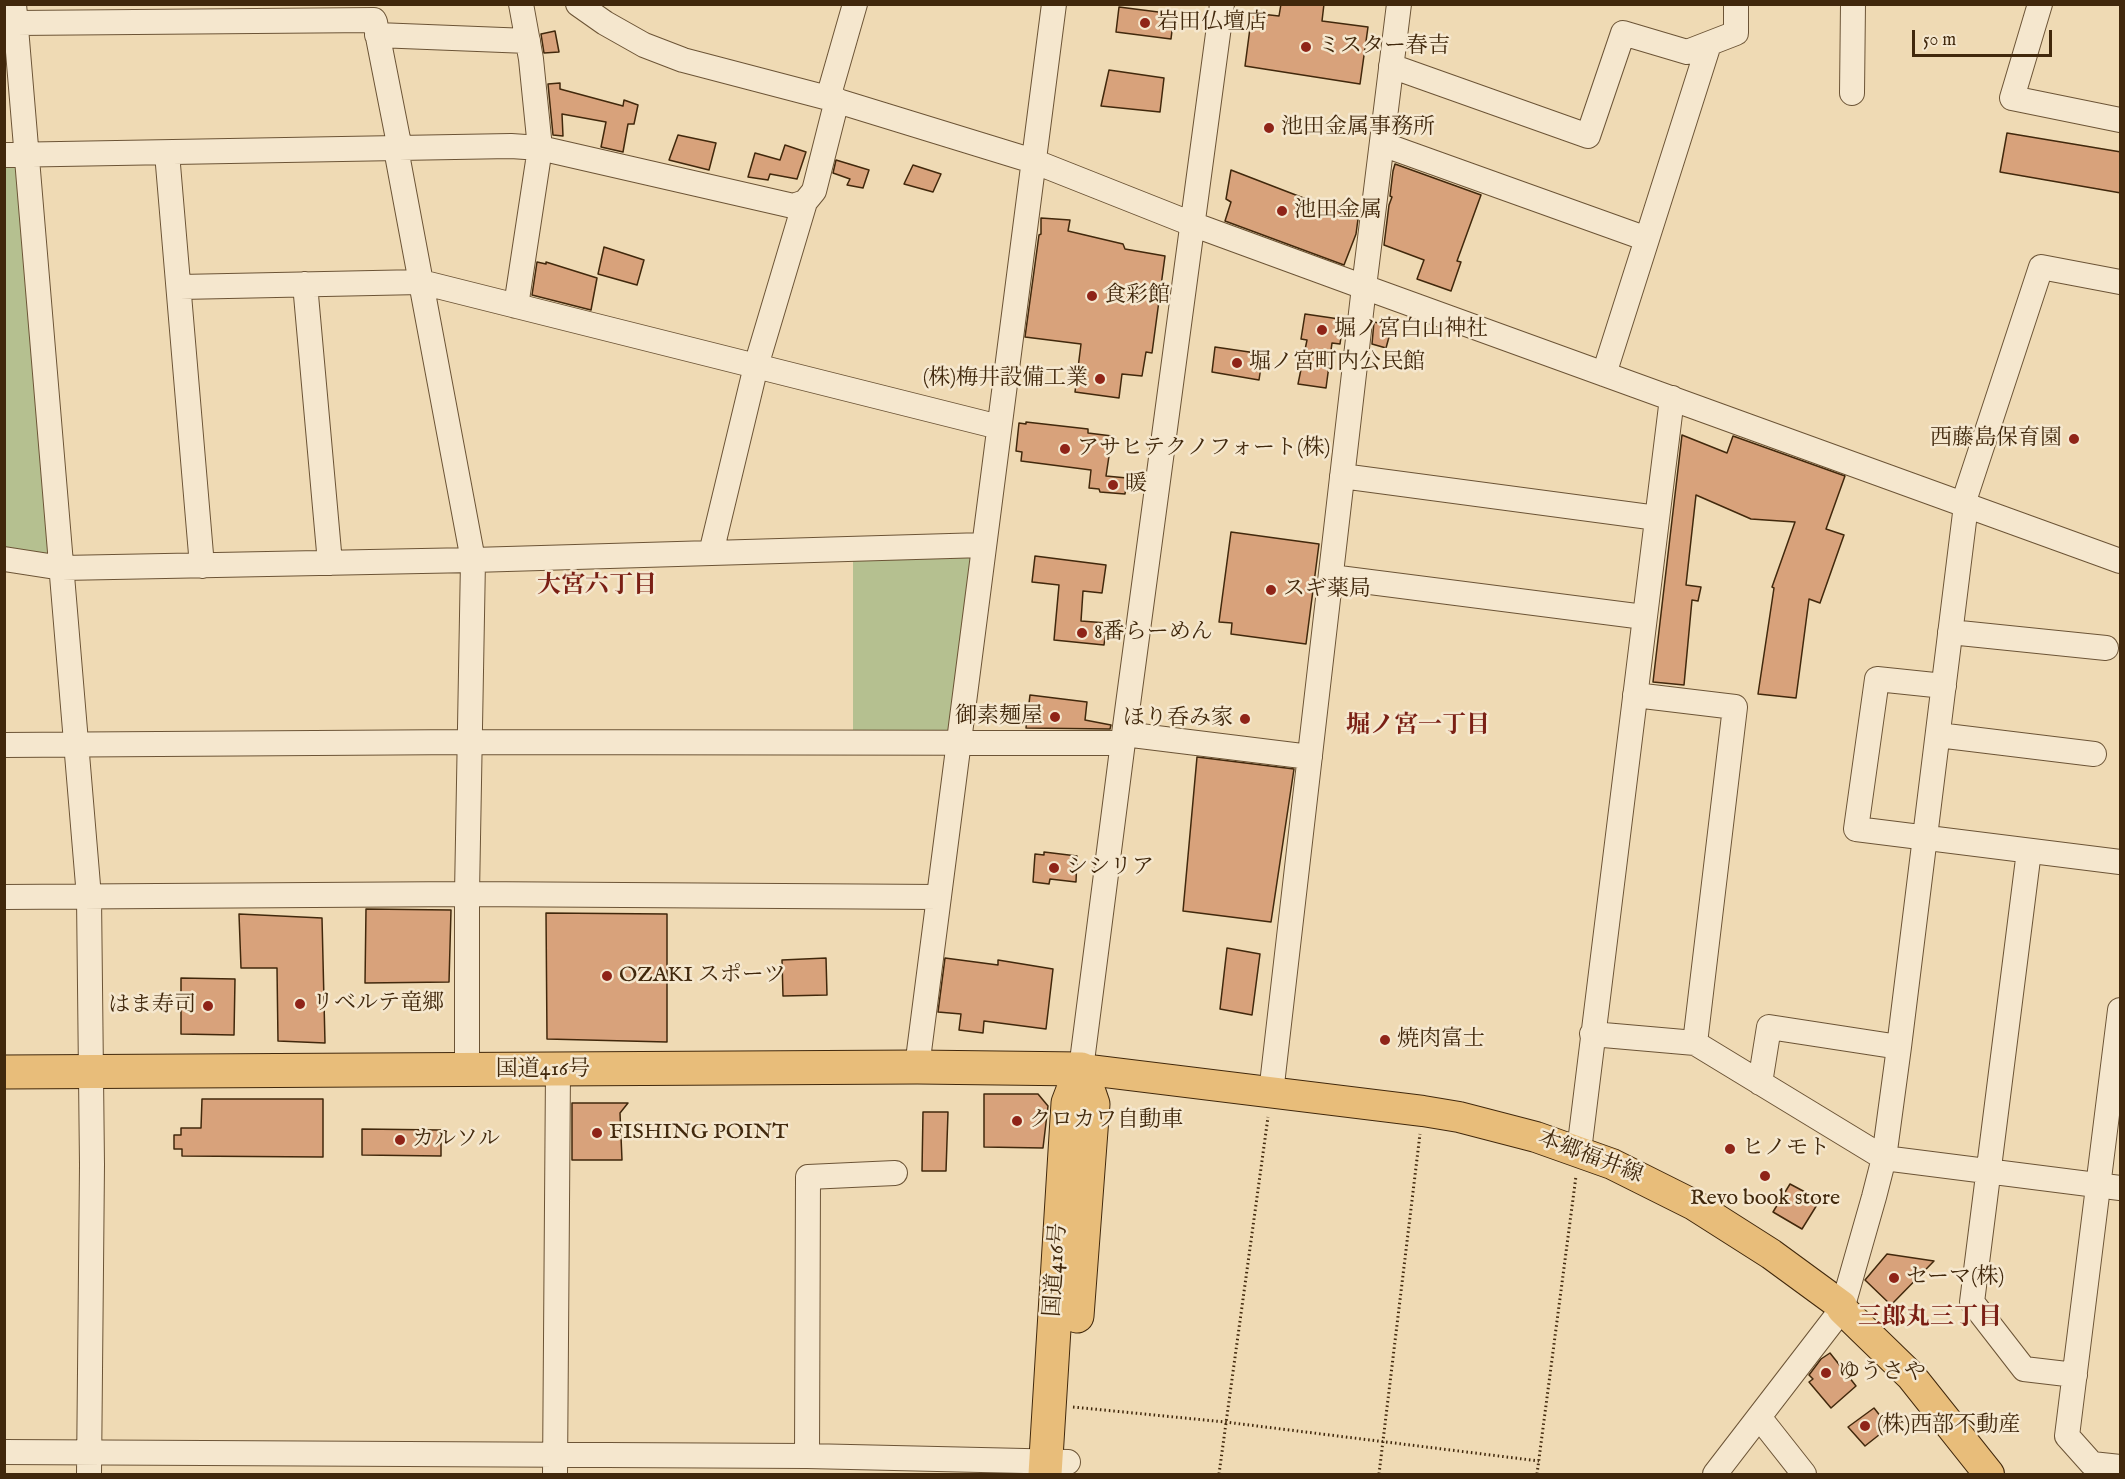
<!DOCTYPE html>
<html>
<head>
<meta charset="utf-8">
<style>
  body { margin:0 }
  #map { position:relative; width:2125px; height:1479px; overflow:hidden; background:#efdab4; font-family:"IM FELL English",serif }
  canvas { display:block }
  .frame { position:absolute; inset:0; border:6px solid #41280c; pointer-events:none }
  .scale { position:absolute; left:1912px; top:30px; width:140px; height:27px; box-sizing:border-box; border:3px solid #41280c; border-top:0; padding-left:8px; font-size:18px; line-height:21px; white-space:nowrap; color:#41280c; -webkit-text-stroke:4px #f5e7ce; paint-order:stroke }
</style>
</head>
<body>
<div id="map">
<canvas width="2125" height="1479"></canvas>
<div class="frame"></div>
<div class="scale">50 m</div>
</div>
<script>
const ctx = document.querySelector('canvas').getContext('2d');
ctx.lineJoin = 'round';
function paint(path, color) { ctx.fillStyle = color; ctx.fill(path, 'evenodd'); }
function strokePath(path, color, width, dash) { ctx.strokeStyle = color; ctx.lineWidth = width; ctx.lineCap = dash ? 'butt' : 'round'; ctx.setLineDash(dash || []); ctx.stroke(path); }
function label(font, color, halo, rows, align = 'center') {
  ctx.font = font + ' "IM FELL English","Noto Serif JP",serif'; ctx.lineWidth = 5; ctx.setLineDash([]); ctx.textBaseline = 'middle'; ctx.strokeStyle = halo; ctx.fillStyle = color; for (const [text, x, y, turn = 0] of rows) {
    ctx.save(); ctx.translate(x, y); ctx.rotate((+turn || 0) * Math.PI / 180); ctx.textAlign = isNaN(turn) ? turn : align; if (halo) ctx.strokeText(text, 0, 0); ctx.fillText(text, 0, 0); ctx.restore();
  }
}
paint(new Path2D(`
  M4,164H20L52,556L5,549Z
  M984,545L959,743H853V549Z`), '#b5c090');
const building = new Path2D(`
  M1281,4H1324L1322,21L1368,27L1360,84L1245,66L1252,13L1279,16Z
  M1119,7L1174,14L1171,39L1116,32Z
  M555,31L559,52L544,53L541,34Z
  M1109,70L1164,78L1160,112L1101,106Z
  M560,83V89L623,106L624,100L638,105L634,124H628L623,152L601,147L606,122L562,114L563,136L553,135L548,84Z
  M2007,133L2121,152V193L2000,172Z
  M678,135L716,143L709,170L669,160Z
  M785,145L806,152L797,179L770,174L768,180L748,177L755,153L780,160Z
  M836,160L869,170L863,188L847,185L850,179L833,173Z
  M1395,164L1481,195L1457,261L1461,262L1451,291L1417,279L1424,260L1384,245L1389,205L1392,197L1390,196L1393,171Z
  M913,165L941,174L933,192L904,184Z
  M1231,170L1358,219L1356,234L1344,265L1225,221L1231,202L1226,199Z
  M1041,218L1070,220L1068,231L1123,244L1125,249L1165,256L1152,353L1146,352L1142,376L1122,374L1119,398L1075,392L1081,344L1025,337L1039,235L1041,234Z
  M604,247L644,260L637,285L598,274Z
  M537,262L546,264V262L597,278L591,310L532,295Z
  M1305,314L1346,320L1344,337H1341L1340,344L1332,343L1326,388L1298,384L1307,340L1301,339Z
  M1374,322L1392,326L1386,348L1372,344Z
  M1215,347L1263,354L1259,380L1212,372Z
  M1026,422L1088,429V433L1112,436L1106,476L1127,478L1125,494L1100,492L1099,489L1089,488L1091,470L1021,461L1022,452L1016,451L1019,423L1026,424Z
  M1682,435L1727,453L1733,436L1845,476L1826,529L1844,535L1820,603L1809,599L1796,698L1758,694L1774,588L1772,587L1795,522L1751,519L1696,495L1686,585L1701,587L1698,601L1692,600L1684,685L1653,682Z
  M1231,532L1319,544L1306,644L1231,634L1232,623L1219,622Z
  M1035,556L1106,565L1102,593L1083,591L1081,621L1107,623L1104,645L1054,640L1059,585L1032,582Z
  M1030,695L1087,702L1085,720L1111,725L1110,729L1026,728Z
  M1197,757L1294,769L1271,922L1183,911Z
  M1044,852L1077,856L1076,882L1050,879L1049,884L1033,882L1035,854L1044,855Z
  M366,909L451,910L449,982L365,983Z
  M546,913L667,914V1042L547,1039Z
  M239,914L322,918L325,1043L278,1041L277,968H241Z
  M1227,948L1260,954L1252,1015L1220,1009Z
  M826,958L827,995L783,996L782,960Z
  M945,958L998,965V960L1053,969L1046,1029L984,1021L983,1033L959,1030L961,1014L938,1012Z
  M181,978L235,979L234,1035L181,1034Z
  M984,1094H1038L1048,1106L1043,1148L984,1147Z
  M202,1099H323V1157L182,1156V1149H174V1135H181V1128H201Z
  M572,1103H628L620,1113L622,1160H572Z
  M923,1112H948L946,1171H922Z
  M362,1129L441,1130V1156L362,1155Z
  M1790,1184L1820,1200L1802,1229L1773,1212Z
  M1887,1254L1934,1261L1891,1305L1865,1280Z
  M1830,1353L1856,1386L1831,1408L1809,1382L1813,1379L1809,1375L1821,1359Z
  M1874,1408L1889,1427L1865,1446L1848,1427Z`);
paint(building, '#d8a27b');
strokePath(building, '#41280c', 1.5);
const minor = new Path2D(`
  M14,4L89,897L92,1165L89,1474
  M578,4L605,23L644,45L683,60L828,98L1033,161L1192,224L1364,287L2120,561
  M2040,4L2012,98L2120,120
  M375,22L400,149
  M16,23L374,20
  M377,35L528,41
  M1391,66L1588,136L1623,33L1687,52L1736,33V4
  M1852,93L1853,4
  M828,98L855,4
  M1382,144L1647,239L1709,44
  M396,149L473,560L467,894V1070
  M167,153L202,566
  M4,155L511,146L540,148L793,206L805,202L814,191L837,100
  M305,284L330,563
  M180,287L421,282L999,427
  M516,306L540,148L531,59L521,4
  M1604,374L1647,239
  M1342,476L1657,518
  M1963,504L2041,267L2120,282
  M711,553L756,366L805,202
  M4,559L62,568L473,560L984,545
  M1331,577L1644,617
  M1950,632L2106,648
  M1944,686L1877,679L1856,829L2120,862
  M1635,695L1735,707L1695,1043
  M1124,734L1310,757
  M1938,735L2094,754
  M4,745L470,742L1123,743
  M2029,851L1972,1302L2024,1369L2075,1375
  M4,897L467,894L939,897
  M2120,1010L2067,1436L2092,1464L2120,1467
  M1592,1034L1695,1043L1884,1158L2120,1188
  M917,1067L1054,4
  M1081,1069L1124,734L1222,4
  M1760,1083L1769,1027L1899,1047
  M1271,1093L1364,287L1399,4
  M1579,1151L1672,398
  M1759,1417L1804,1474
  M4,1452L807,1456L1068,1462
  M807,1456L808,1177L895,1173
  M555,1474L558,1070
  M1715,1474L1842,1309L1874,1197L1884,1158L1899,1047L1966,505`);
const major = new Path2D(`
  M1081,1069L1423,1111L1459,1117L1536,1137L1612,1164L1694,1205L1771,1254L1842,1306V1309L1911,1376L1989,1474`);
const highway = new Path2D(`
  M4,1072L917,1067L1081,1069
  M1077,1316L1093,1104L1081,1069
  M1045,1474L1068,1103L1081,1069`);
strokePath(minor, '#6c5436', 26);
strokePath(major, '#41280c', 32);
strokePath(highway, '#41280c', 35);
strokePath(new Path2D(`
  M1073,1407L1225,1422L1539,1461
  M1219,1474L1268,1117
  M1379,1474L1420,1134
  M1537,1474L1576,1176`), '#41280c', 3, [1.5, 3]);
strokePath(minor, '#f5e7ce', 24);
strokePath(major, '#e8bd7a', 30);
strokePath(highway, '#e8bd7a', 33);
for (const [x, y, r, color] of [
  [1145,23,6,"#8f2418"],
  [1306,47,6,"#8f2418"],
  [1269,128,6,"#8f2418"],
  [1282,211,6,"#8f2418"],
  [1092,296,6,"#8f2418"],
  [1322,330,6,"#8f2418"],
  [1237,363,6,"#8f2418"],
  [1100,379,6,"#8f2418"],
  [2074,439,6,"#8f2418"],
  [1065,449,6,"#8f2418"],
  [1113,485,6,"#8f2418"],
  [1271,590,6,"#8f2418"],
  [1082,633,6,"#8f2418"],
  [1055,717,6,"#8f2418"],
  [1245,719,6,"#8f2418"],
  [1054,868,6,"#8f2418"],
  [607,976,6,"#8f2418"],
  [300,1004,6,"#8f2418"],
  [208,1006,6,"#8f2418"],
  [1385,1040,6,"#8f2418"],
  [1017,1121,6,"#8f2418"],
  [597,1133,6,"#8f2418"],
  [400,1140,6,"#8f2418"],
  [1730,1149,6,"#8f2418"],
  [1765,1176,6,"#8f2418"],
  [1894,1278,6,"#8f2418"],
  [1826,1373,6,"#8f2418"],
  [1865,1426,6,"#8f2418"]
]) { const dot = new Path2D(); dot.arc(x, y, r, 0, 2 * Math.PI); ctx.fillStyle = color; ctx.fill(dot); strokePath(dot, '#f5e7ce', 2); }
label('22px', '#41280c', '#f5e7ce', [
  ["岩田仏壇店",1157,23],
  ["ミスター春吉",1318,47],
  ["池田金属事務所",1281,128],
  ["池田金属",1294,211],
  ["食彩館",1104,296],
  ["堀ノ宮白山神社",1334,330],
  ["堀ノ宮町内公民館",1249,363],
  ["(株)梅井設備工業",1088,379,"right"],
  ["西藤島保育園",2062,439,"right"],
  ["アサヒテクノフォート(株)",1077,449],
  ["暖",1125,485],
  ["スギ薬局",1283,590],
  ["8番らーめん",1094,633],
  ["御素麺屋",1043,717,"right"],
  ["ほり呑み家",1233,719,"right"],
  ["シシリア",1066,868],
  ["OZAKI スポーツ",619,976],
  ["リベルテ竜郷",312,1004],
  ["はま寿司",196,1006,"right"],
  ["焼肉富士",1397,1040],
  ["クロカワ自動車",1029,1121],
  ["FISHING POINT",609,1133],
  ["カルソル",412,1140],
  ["ヒノモト",1742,1149],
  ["Revo book store",1765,1199,"center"],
  ["セーマ(株)",1906,1278],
  ["ゆうさや",1838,1373],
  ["(株)西部不動産",1877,1426]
], 'left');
label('22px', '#41280c', '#f5e7ce', [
  ["国道416号",543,1070],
  ["本郷福井線",1590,1158,21],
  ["国道416号",1057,1270,-86]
]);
label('bold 24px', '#7a1f14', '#f5e7ce', [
  ["大宮六丁目",597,587],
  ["堀ノ宮一丁目",1418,727],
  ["三郎丸三丁目",1930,1319]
]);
</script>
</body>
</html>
